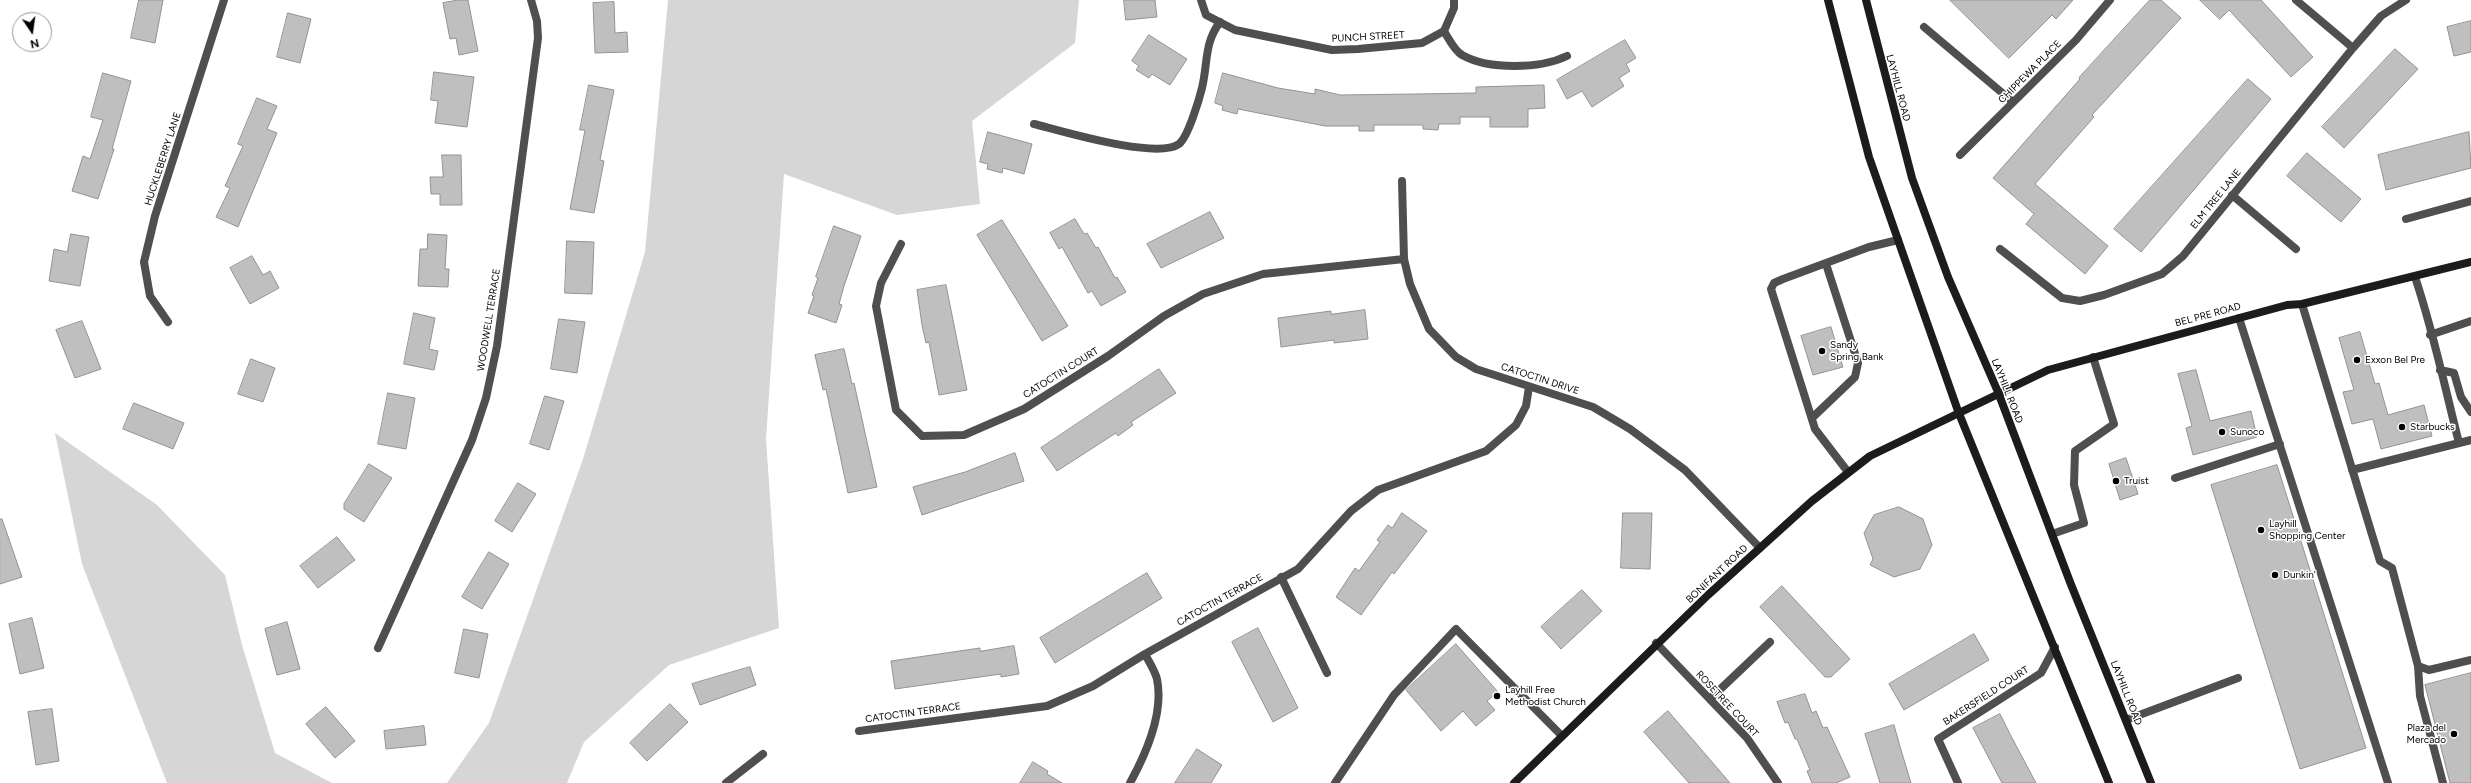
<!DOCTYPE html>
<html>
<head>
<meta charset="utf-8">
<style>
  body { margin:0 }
  #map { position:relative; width:2471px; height:783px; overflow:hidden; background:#fff; font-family:Figtree,sans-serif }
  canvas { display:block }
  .north { position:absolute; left:12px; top:12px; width:40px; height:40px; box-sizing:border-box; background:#fff; border:1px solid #999; border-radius:50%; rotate:167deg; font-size:11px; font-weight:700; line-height:16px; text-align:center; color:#000 }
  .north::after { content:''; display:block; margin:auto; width:14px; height:18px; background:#000; clip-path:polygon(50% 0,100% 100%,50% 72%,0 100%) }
</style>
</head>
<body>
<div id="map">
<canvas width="2471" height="783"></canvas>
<div class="north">N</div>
</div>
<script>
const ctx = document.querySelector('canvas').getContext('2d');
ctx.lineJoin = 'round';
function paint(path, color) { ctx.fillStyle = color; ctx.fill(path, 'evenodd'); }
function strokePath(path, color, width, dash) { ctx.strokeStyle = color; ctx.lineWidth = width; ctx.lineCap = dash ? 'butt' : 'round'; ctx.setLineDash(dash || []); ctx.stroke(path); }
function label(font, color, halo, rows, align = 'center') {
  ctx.font = font + ' Figtree,sans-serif'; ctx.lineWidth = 3; ctx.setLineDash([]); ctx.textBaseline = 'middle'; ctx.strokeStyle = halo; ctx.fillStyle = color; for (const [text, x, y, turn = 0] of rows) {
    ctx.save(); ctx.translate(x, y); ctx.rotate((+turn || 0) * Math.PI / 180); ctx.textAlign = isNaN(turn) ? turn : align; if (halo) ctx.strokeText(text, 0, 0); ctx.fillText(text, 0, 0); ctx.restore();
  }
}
paint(new Path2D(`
  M668,0H1079L1075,43L972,121L980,204L897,215L784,174L766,439L779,628L669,665L584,742L567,783H447L489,723L583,459L645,252Z
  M55,433L157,505L225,575L242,645L275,753L332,783H167L82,564Z`), '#d6d6d6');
const building = new Path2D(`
  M139,0H163L155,43L131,38Z
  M459,0H468L478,51L459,55L456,38L450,39L443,3Z
  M1124,0H1155L1157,17L1126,20Z
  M1950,0H2073L2056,19L2052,15L2009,58Z
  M2150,0H2161L2181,18L2092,115L2094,117L2035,184L2108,246L2085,274L2026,224L2034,214L1993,178L2080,79L2079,78Z
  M2200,0H2261L2313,57L2291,77L2229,10L2220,19Z
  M614,2L615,33L627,32L628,52L595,53L593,3Z
  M288,13L311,19L300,63L277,57Z
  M2471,21V52L2454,56L2447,27Z
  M1149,35L1187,59L1170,85L1152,74L1149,78L1136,70L1139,66L1132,61Z
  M1625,40L1636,58L1626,64L1630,71L1619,78L1624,86L1592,107L1582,91L1567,99L1557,80Z
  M2395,49L2418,69L2344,148L2322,127Z
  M434,72L474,77L467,127L435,123L438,101L431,100Z
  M103,73L131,81L112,149H114L98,199L72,191L83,156L90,159L103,120L91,117Z
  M1223,73L1278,88L1315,94V89L1340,95L1415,94L1476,93V87L1544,85L1545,108L1528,109V127H1490V117H1460V124H1439L1438,130L1423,129V125H1374V131H1359V126H1325L1238,109L1237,114L1222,110L1223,106L1215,103Z
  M2248,79L2271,99L2141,252L2114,229Z
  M589,85L614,90L600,160L604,161L594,213L570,209L585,130H580Z
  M257,98L277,106L267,129L277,133L238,227L216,217L230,188L225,186L243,146L238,144Z
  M988,132L1032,144L1024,174L1003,168L1002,173L987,169L988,164L980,162Z
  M2469,132L2471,168L2386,190L2378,155Z
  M2307,153L2361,199L2341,222L2287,176Z
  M442,155H461L462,205H440V194H431L430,177H443Z
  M1210,212L1224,238L1161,268L1147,244Z
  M1075,219L1084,234L1087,233L1096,248L1098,247L1115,278L1117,277L1126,292L1101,306L1092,291L1088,293L1062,247L1059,249L1050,233Z
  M1002,220L1068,326L1042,341L977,235Z
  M834,226L861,236L844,286L839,304L842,305L836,323L808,313L814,296L812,295L818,278L816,277Z
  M71,234L89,237L80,286L49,281L54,249L67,252Z
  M428,234L447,235L445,269H449L448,287L418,286L420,249H427Z
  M567,241L594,242L592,294L565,293Z
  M252,256L263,275L270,271L279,288L250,304L230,268Z
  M946,285L967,390L939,395L929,342L926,343L922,325L917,290Z
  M1365,310L1368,339L1334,343V340L1281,347L1278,318L1331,311V314Z
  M414,313L435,318L429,349L438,351L434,370L404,364Z
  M559,319L585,322L577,373L551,369Z
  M82,321L101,369L75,378L56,330Z
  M1831,327L1843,367L1813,375L1801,336Z
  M2360,332L2375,384L2379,383L2388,415L2424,405L2432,436L2381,449L2373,419L2352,424L2343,392L2354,390L2339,338Z
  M844,349L852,384L854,383L877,487L848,493L826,389L823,390L815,355Z
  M251,359L275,368L263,402L238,394Z
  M1159,369L1176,393L1131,422L1133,425L1118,436L1116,433L1057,471L1041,448Z
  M2196,370L2210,421L2251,411L2257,437L2193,455L2186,428L2192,426L2178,374Z
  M388,393L415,398L406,449L378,444Z
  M545,396L564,401L549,450L530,444Z
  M134,403L184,423L173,449L123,429Z
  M1015,453L1024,481L922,515L913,487L965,472Z
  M2126,458L2138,494L2120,500L2109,464Z
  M369,464L392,478L364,522L344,509V504Z
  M2277,465L2366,748L2300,769L2211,485Z
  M518,483L536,494L512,532L495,521Z
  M1899,507L1923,519L1932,545L1920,569L1894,577L1870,565L1873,559L1864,533L1874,515Z
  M1402,513L1427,531L1394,574L1392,572L1361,615L1336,597L1355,568L1359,571L1380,542L1377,540L1388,525L1392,528Z
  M1623,513H1652L1650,569L1621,568Z
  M0,519H2L22,577L0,584Z
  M337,537L355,560L318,588L300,566Z
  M489,552L509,564L482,609L462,597Z
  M1147,573L1162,598L1055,663L1040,638Z
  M1782,586L1850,659L1831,677H1825L1760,607Z
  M1582,590L1602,611L1561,649L1541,627Z
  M32,618L44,668L20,674L9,624Z
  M287,622L300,669L277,675L265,629Z
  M1258,628L1298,708L1273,722L1232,642Z
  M464,629L488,634L479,678L455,673Z
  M1974,634L1989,660L1904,710L1889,684Z
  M1456,644L1498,692L1487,701L1495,710L1476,726L1463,711L1441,731L1406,690Z
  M1014,646L1019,674L1001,677V674L895,689L891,661L980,648V651Z
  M750,667L756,685L700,705L692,684Z
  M2471,673V783H2450L2425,685Z
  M1805,694L1812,713L1816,711L1823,728L1827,727L1850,777L1836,783H1812L1807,771L1810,770L1797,739H1795L1788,722L1785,723L1777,702Z
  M670,704L688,722L647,761L630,743Z
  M326,707L355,741L335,758L306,724Z
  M52,709L59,761L36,765L28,712Z
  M1668,711L1694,741L1730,783H1689L1644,732Z
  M2000,714L2011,736L2036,783H2002L1973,728Z
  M1894,725L1901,750L1911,783H1880L1865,734Z
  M424,726L426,745L386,749L384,731Z
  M1197,749L1222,765L1211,783H1175Z
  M1033,762L1048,771L1047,774L1062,783H1020Z`);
paint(building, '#bfbfbf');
strokePath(building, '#939393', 1);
strokePath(new Path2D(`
  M1444,31C1449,39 1454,50 1462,55C1489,70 1540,69 1567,56
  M1034,124C1062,131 1157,160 1179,144C1188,137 1199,100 1202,88C1208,63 1204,43 1220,22
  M2415,277C2433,330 2445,388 2459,443
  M2302,304L2380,561L2392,568L2418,666L2429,670L2471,660
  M2239,318L2388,783
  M2430,335L2471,321
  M2440,370L2454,373L2461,397L2471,412
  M1812,418L1855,377L1858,363L1826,264
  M2352,470L2471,440
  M1848,472L1815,429L1771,289L1774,283L1783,279L1869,247L1898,240
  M2175,478L2280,444
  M2052,534L2084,523L2074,485L2075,451L2114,424L2093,357
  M2418,666L2420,696L2443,783
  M1710,699L1770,642
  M2126,720L2238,678
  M1335,783L1394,695L1456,629L1562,736`), '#4f4f4f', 8);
strokePath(new Path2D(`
  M1201,0L1206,15L1235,30L1332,50L1358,49L1422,43L1444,31L1454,8V0
  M2296,0L2353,48
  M1924,27L2013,102
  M1960,155L2076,40L2110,0
  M1402,181L1404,259L1410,284L1429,329L1456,357L1476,369L1593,407L1630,429L1685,470L1760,548
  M2232,195L2296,249
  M2406,219L2471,201
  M901,244L881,283L876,306L896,410L922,436L964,435L1024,409L1108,356L1164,316L1203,294L1263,274L1404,259
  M2000,249L2062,298L2080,301L2104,295L2162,274L2183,256L2353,48L2381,16L2406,0
  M168,322L150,296L144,262L155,216L224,0
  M1281,577L1327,673
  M1656,643L1747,738L1778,783
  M378,648L472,440L486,398L497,346L538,38L537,21L531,0
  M859,731L1047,706L1093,686L1145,654L1298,569L1351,511L1378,490L1486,451L1516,425L1526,406L1529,387
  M726,783L763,754
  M1130,783C1146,754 1164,713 1157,679C1155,671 1149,662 1145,654
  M1958,783L1938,739L2041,673L2055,647`), '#4f4f4f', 8);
strokePath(new Path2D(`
  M1828,0L1869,157L1958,411L2109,783
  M1866,0L1912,178L1948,277L1998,392L2070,582L2151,783
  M1514,783L1708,595L1812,501L1870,456L2048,370L2287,305L2302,304L2471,262`), '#1c1c1c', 8);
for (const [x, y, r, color] of [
  [1822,351,4,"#000"],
  [2357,360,4,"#000"],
  [2402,427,4,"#000"],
  [2222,432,4,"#000"],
  [2116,481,4,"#000"],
  [2261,530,4,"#000"],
  [2275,575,4,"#000"],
  [1497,696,4,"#000"],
  [2454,734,4,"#000"]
]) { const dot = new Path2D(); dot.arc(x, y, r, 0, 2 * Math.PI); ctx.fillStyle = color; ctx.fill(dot); strokePath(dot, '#fff', 1.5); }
label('10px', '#000', '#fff', [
  ["PUNCH STREET",1368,37,-3],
  ["CHIPPEWA PLACE",2030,72,-45],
  ["LAYHILL ROAD",1898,88,75],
  ["HUCKLEBERRY LANE",163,159,-72],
  ["ELM TREE LANE",2216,199,-51],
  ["BEL PRE ROAD",2208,315,-15],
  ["WOODWELL TERRACE",489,320,-81],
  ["CATOCTIN COURT",1061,373,-32],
  ["CATOCTIN DRIVE",1540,379,18],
  ["LAYHILL ROAD",2007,391,68],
  ["BONIFANT ROAD",1717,574,-43],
  ["CATOCTIN TERRACE",1220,600,-29],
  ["LAYHILL ROAD",2126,693,68],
  ["BAKERSFIELD COURT",1986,696,-33],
  ["ROSETREE COURT",1727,704,47],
  ["CATOCTIN TERRACE",913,713,-8]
]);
label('10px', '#000', '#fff', [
  ["Sandy",1830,345],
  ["Spring Bank",1830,357],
  ["Exxon Bel Pre",2365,360],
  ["Starbucks",2410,427],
  ["Sunoco",2230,432],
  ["Truist",2124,481],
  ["Layhill",2269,524],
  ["Shopping Center",2269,536],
  ["Dunkin'",2283,575],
  ["Layhill Free",1505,690],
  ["Methodist Church",1505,702],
  ["Plaza del",2446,728,"right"],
  ["Mercado",2446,740,"right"]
], 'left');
</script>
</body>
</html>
